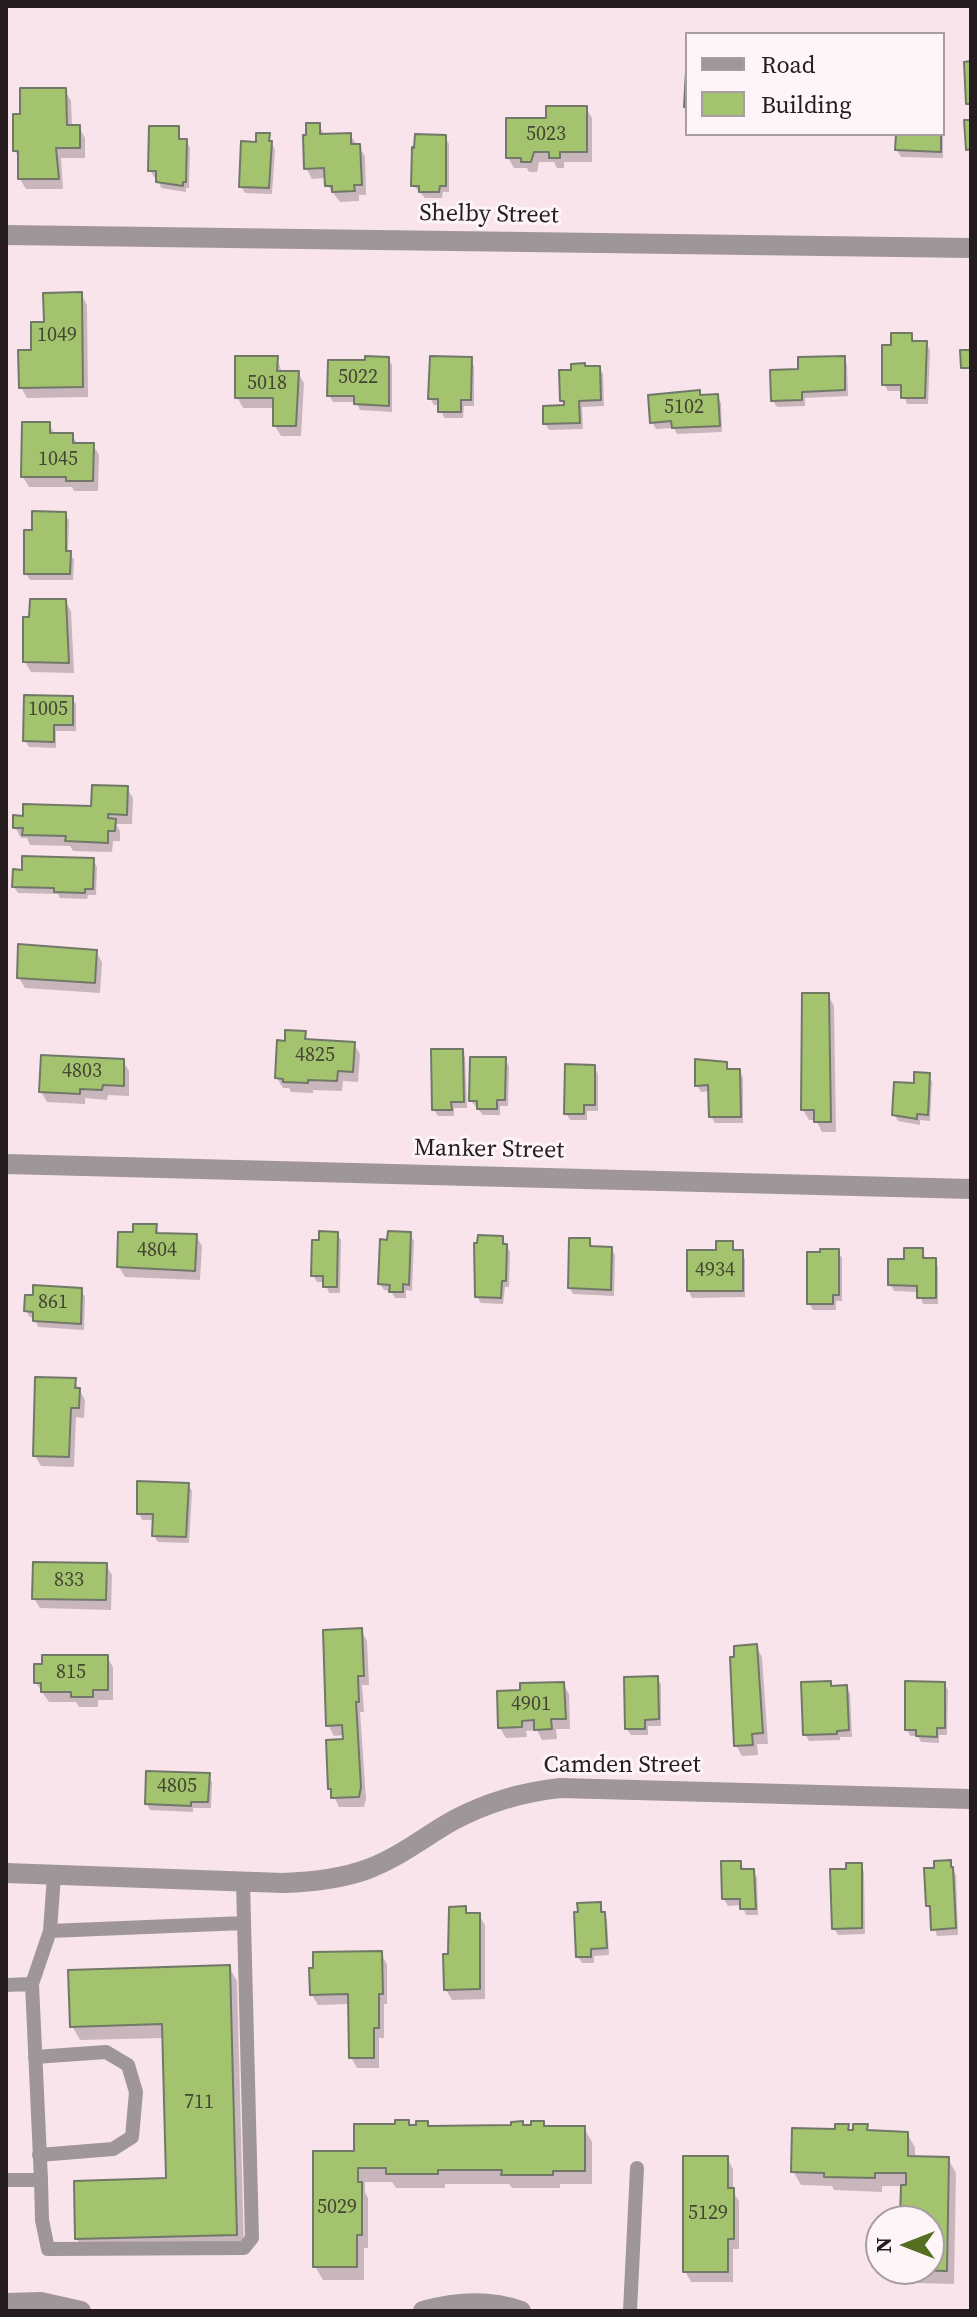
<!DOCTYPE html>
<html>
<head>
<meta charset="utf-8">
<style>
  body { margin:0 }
  #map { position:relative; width:977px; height:2317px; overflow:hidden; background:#fae4ec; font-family:"Source Serif 4",serif }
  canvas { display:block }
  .frame { position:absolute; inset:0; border:8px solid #241c1f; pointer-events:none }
  .legend { position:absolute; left:685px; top:32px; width:260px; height:104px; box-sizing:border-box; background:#fef5f9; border:2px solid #a79ea2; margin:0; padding:10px 14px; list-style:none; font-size:24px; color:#241c1f }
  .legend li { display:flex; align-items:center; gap:16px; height:40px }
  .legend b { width:40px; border:2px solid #a79ea2 }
  .north { position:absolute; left:865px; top:2205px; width:80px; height:80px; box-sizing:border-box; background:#fef5f9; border:2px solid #a79ea2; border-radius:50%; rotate:270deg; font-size:22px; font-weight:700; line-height:32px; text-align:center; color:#241c1f }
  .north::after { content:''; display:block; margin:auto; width:28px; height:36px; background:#556f22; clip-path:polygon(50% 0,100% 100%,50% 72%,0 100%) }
</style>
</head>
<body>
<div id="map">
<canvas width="977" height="2317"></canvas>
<div class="frame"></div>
<ul class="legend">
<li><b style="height:10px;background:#9f9699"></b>Road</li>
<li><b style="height:22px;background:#a3c36e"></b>Building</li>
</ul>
<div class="north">N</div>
</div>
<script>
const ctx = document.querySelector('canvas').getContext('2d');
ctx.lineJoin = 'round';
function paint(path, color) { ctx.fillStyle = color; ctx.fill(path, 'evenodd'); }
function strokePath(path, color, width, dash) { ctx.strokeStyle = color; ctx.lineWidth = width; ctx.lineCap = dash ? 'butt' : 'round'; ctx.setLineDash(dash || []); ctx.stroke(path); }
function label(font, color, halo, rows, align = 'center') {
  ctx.font = font + ' "Source Serif 4",serif'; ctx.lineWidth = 6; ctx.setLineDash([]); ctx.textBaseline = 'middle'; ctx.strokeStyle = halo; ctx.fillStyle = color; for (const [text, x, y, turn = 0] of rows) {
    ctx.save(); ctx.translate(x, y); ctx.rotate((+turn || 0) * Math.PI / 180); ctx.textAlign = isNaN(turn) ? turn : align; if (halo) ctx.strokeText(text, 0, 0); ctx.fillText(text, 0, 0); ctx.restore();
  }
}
paint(new Path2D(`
  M65,90L71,101L72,127H79L85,138V158H61L63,189H26L20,179V160L15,151L22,116Z
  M586,108L592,118V162H564V168H557L554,162H539L537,172H529L527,168H514L508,158Z
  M319,125L325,136L350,135L365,156L366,195H359V201L340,202L327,185V178L312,179L306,168Z
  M178,128L181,141H186L190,148L189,188H186V192L161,188L158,177H154L150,170Z
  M943,128V158L901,157L897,150L898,134H943Z
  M268,135L275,150L272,194L245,193L241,187L258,144Z
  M445,137L449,144V192H443L442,198H425L413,185Z
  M81,294L87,305L88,397L27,398L21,387L46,324Z
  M910,335L915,343H926L930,350L928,404H907L903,391H888L884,384L893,347Z
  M277,358L282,373H298L304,383L301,436H281L275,426V408H243L237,397Z
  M843,358L847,365L848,396L805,398V406L777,407L773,401L800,371Z
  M388,359L392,365V412L360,410L356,402H333L329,395Z
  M470,359L474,366V406H464L463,418H444L440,405H434L430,398Z
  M599,368L603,374L604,406L582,407L583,429L549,430L545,423L566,407L562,400Z
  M699,392L702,397L717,396L721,403L722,432L677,434L674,428L656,429L652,422Z
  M49,424L55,435H72L78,445H93L99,455L98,491H74L72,487H29L23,477Z
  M65,514L69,520L68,553L74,559L73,580H30L26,574L34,532Z
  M65,601L71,611L74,673L31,672L25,662Z
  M72,698L76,704V731H56V748L29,747L25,740Z
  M127,788L133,798L132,824H116L120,831V841H113L112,852L73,851L70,846L30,845L27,838H21L15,827L93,808Z
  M93,860L97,867L96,895H88L87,899L60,898L58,894L18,893L14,887Z
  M96,952L102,962L100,993L25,988L19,978Z
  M828,995L834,1006L836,1132H822L816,1120H809L803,1110Z
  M304,1033L309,1041L354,1044L360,1054L358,1082L343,1081L342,1091L313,1090V1093L291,1092L289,1088H283L277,1078L287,1043Z
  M462,1051L465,1057L467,1108H454V1116H438L434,1110Z
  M505,1059L509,1066L508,1106H500V1115H483L471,1101Z
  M123,1061L129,1071V1096L108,1095L107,1100L85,1098V1104L47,1102L41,1092Z
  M726,1063L730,1071H739L743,1078V1123H715L711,1116L710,1091L701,1092L697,1085Z
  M594,1067L598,1074V1111H587V1120H570L566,1113Z
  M928,1075L932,1082L930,1121L920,1120V1125L898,1121L894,1114L915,1085Z
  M156,1226L160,1235L196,1236L202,1246L200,1280L125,1277L119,1267L135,1234Z
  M337,1234L341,1240L340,1293H329L325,1282H317L313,1275L321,1242Z
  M410,1234L414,1241L412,1291L406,1290V1298H395L391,1291L384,1290L380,1284Z
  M502,1238L510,1252L509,1287H505L503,1304L481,1303L477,1297Z
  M589,1240L593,1247L611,1249L615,1255L614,1296L573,1294L570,1288Z
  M732,1243L736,1252H741L745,1259V1297L692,1298L689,1291L718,1252Z
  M922,1250L926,1260H935L938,1267V1304H923L919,1292L894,1291L890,1284L906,1261Z
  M838,1252L842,1258V1301H836V1310H813L809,1303Z
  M81,1290L85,1297L84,1330L38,1327L35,1318L30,1317L26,1311Z
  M74,1380L85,1400L84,1418L76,1417L74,1467L41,1466L35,1456Z
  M188,1485L192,1491L189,1543L158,1542L154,1536L155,1520H142L139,1513Z
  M106,1565L112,1575L111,1610L40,1608L34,1598Z
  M361,1630L367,1641L369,1685H362L364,1712H360L366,1799L364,1807H339L330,1788L344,1735L334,1736L328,1725Z
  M756,1646L762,1657L768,1744H757L758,1755L742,1756L736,1745Z
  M107,1657L113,1667V1700H98V1707H79L76,1702H49L36,1683Z
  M657,1678L661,1685V1726H648V1735H631L627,1729Z
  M830,1683L833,1688L846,1687L850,1694L852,1737H840V1740L809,1741L805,1734Z
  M563,1684L569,1694L570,1729H556L557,1739L542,1740L537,1730L526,1731L527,1737L506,1738L500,1728Z
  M944,1684L948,1690L947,1735H939V1743L921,1742L918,1736H910L907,1729Z
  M208,1775L212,1782L211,1808H193V1812L150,1810L147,1804Z
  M950,1862L956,1876L958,1935L937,1936L928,1906L936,1870Z
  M740,1863L744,1869L753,1871L757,1878L758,1915H746L742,1905L728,1906L724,1899Z
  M860,1865L864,1872L865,1934L838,1935L834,1928L848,1871Z
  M600,1904L607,1920L609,1955L594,1956V1963H582L578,1957Z
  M465,1908L469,1915H479L485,1925V1999L452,2000L446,1990L450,1956Z
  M381,1954L387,1964V2004H384V2038H379V2068H357L351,2057L350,2004L318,2005L312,1995Z
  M229,1967L237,1981L244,2248L85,2253L77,2239L168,2180L164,2038L80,2040L72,2026Z
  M408,2122L411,2127L427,2123L430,2128L513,2127L522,2123L524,2127L543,2123L546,2128H584L592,2142V2184H560V2188H512L509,2184H445V2188H396L392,2182H365V2192L368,2198V2248H364V2280H323L315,2266L356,2153L397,2126Z
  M847,2126L850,2132L866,2126L870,2132L907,2134L915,2147V2158L948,2159L956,2173L954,2284L915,2283L907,2269H929V2221H902L903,2186H882V2192L834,2190L832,2186L801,2185L793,2171L836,2131Z
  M727,2158L733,2169V2192L739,2201V2249H733V2282H691L685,2271Z`), '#0003');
const building = new Path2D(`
  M971,61V104H966L964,62Z
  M686,71H687V108L684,107Z
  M20,88H66L67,125H80V148H56L59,179H18V151H13V114H20Z
  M546,106H587V152H560V158H549V152H534L531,162H521V158H506V118H546Z
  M964,120H971V149L966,150Z
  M306,123H320V134L351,133V144H360L362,185H354L355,191L332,192V186H325L324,168L304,169L303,135H306Z
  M149,126H179V139H187L186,182H183V186L156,182V171H148Z
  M256,133H270L269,141H272L269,188L239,187L241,141L256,142Z
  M415,134L446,135V186H440L439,192H419V186H411L412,147L414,148Z
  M896,134H941V152L895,150Z
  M82,292L83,387L19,388L18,350H31V322H44L43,293Z
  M891,333H912V341H927L925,398H901V385H882V345H891Z
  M971,346V385L970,368H961L960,350H971Z
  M235,356H278L277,371H299L296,426H273V398H235Z
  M365,356L389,357V406L354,404V396H327L328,360H365Z
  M430,356L472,357L471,400H461V412H438V399H428Z
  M845,356V390L802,392V400L771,401L770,370L798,369V357Z
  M585,363V366H600L601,400L579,401L580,423L543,424V406L564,405V401H560L559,370H571V364Z
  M700,390V395L718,394L720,426L672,428L671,421L650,423L648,395Z
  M22,422H50V433H73V443H94L93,481H66V477H21Z
  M32,511L66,512V551H71L70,574H24V530H32Z
  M30,599H66L69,663L23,662V617H29Z
  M24,695L73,696V725H54V742L23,741Z
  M92,785L128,786L127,815L108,814V818L116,819L115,831H108V843L65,841L66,836L22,835L23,828H13V815L23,816V804L91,806Z
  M22,856L94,858L93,889H85V893L54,892V888L12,887L13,869L22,870Z
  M18,944L97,950L95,983L17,978Z
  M802,993H829L831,1122H814V1110H801Z
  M285,1030L306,1031L305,1039L355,1042L353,1072L338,1071L337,1081L308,1080V1083L283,1082V1079L275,1078L277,1040L285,1041Z
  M431,1049H463L464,1102H451L452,1110H432Z
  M41,1055L124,1059V1086L103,1085L102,1090L80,1089V1094L39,1092Z
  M470,1057H506L505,1100H497V1109H477V1101H469Z
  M695,1059L727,1062V1069H740L741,1117H709L708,1085L695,1086Z
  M565,1064L595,1065V1105H584V1114H564Z
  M914,1072L930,1073L928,1115L917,1114V1119L892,1115L894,1082L914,1083Z
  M133,1224H157L156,1233L197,1234L195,1271L117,1267L118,1232H133Z
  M319,1231L338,1232L337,1287H323V1276H311L312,1240H319Z
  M388,1231L411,1232L409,1285L403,1284V1292H389L390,1285L378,1284L380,1239L387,1240Z
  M478,1235L503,1236V1244H507L506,1281H502L501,1298L475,1297L474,1243H477Z
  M569,1238H590V1246L612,1247L611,1290L568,1288Z
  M716,1241H733V1250H743V1291H687V1250H716Z
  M904,1248H923V1258H936V1298H917V1286L888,1285V1259H904Z
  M820,1249H839V1295H833V1304H807V1252H820Z
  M33,1285L82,1288L81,1324L33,1321V1312L24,1311L25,1295H33Z
  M35,1377L76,1378L75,1388H80L79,1408H71L69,1457L33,1456Z
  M137,1481L189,1483L186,1537L152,1536L153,1514H137Z
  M33,1562L107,1563L106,1600L32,1599Z
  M362,1628L364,1676H358L359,1702H356L361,1787L359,1797L331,1798V1789H328L326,1740L343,1739L342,1725L326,1726L323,1630Z
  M757,1644L763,1733L752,1734L753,1745L734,1746L730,1657H734V1646Z
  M42,1655H108V1690H93V1697H71V1692H41V1683H34V1664H42Z
  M658,1676L659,1719L645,1720V1729H625L624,1677Z
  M831,1681V1686L847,1685L849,1730L837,1731V1734L803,1735L801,1682Z
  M905,1681L945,1682V1728H937V1737L916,1736V1730H905Z
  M564,1682L566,1719H551L552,1729L534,1730V1720L522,1721V1727L498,1728L497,1691L520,1690V1683Z
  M146,1771L210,1773L208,1802H191V1806L145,1804Z
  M951,1860V1867H953L956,1928L931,1930L930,1906H926L924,1868H934V1861Z
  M721,1861H741V1869H754L756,1909H740V1899H722Z
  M846,1863H862V1928L832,1929L830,1869H846Z
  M601,1902V1912H605L607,1948L591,1949V1957H576L574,1912H578L577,1903Z
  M466,1906V1913H480V1989L444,1990L443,1954H448L449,1907Z
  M382,1951L383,1994H379V2028H374V2058H349L348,1994L310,1995L309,1968H313V1952Z
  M230,1965L237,2235L75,2239L74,2181L166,2178L162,2024L70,2027L68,1970Z
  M395,2120H409V2125H416V2121H428V2126L511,2125V2122L523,2121V2125H531V2121H544V2126H585V2171H553V2175H501L502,2170H438V2174H386V2168H358V2182H362V2235H357V2267H313V2151H354V2124H395Z
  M835,2124H849L848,2130H853V2124H868L867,2130L908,2132V2156L949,2157L947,2271L905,2270L929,2269V2221H900L901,2185H906V2173H875V2178L824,2177V2173L791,2172L792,2128L835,2129Z
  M683,2156H728V2188H734V2239H728V2272H683Z`);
paint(building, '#a3c36e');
strokePath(building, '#717868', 2);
strokePath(new Path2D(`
  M50,1931L244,1923
  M32,1984L50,1931L54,1875
  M6,1985L32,1984L41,2180
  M35,2057L106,2052L128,2065L136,2092L132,2137L113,2149L39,2155
  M6,2180H41L42,2220L48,2249L244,2248L252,2238L243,1882
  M630,2311L637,2168`), '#9f9699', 14);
strokePath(new Path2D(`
  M6,235L971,248
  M6,1164L971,1189
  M6,1873L283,1883C312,1882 341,1879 368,1869C400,1857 425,1836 454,1820C488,1802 523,1792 560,1788L971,1799
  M6,2303L41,2302L81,2311
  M423,2311C455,2302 490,2300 521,2311`), '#9f9699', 20);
label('20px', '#444633', null, [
  ["5023",546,135],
  ["1049",57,336],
  ["5022",358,378],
  ["5018",267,384],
  ["5102",684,408],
  ["1045",58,460],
  ["1005",48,710],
  ["4825",315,1056],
  ["4803",82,1072],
  ["4804",157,1251],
  ["4934",715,1271],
  ["861",53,1303],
  ["833",69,1581],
  ["815",71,1673],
  ["4901",531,1705],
  ["4805",177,1787],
  ["711",199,2103],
  ["5029",337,2208],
  ["5129",708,2214]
]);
label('24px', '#241c1f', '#fef5f9', [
  ["Shelby Street",489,215,1],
  ["Manker Street",489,1150,1],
  ["Camden Street",622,1766]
]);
</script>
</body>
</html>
